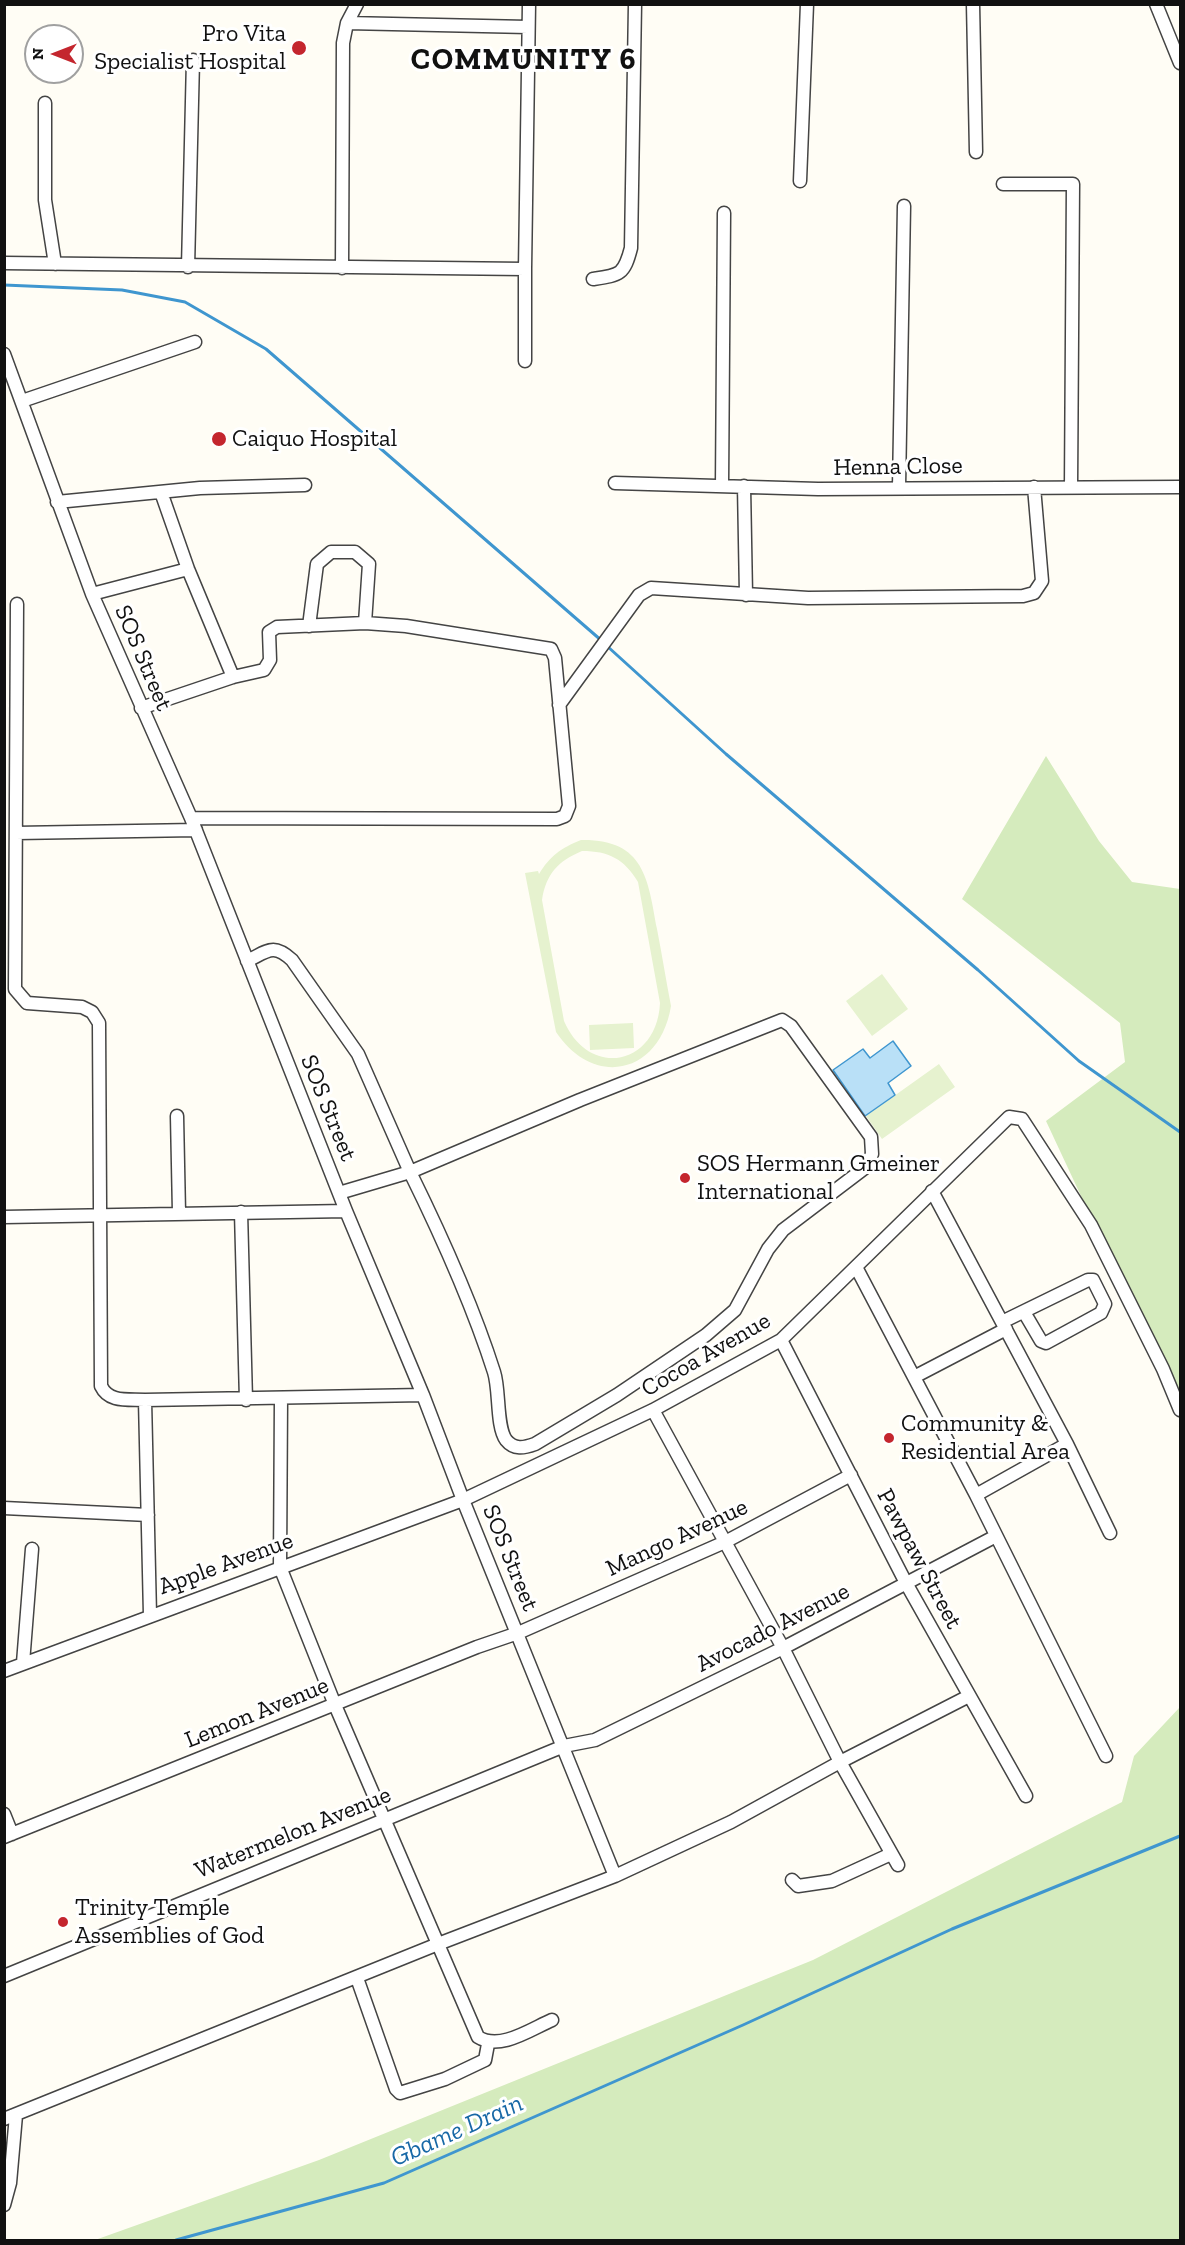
<!DOCTYPE html>
<html>
<head>
<meta charset="utf-8">
<style>
  body { margin:0 }
  #map { position:relative; width:1185px; height:2245px; overflow:hidden; background:#fffdf5; font-family:"Zilla Slab",serif }
  canvas { display:block }
  .frame { position:absolute; inset:0; border:6px solid #111; pointer-events:none }
  .north { position:absolute; left:24px; top:24px; width:60px; height:60px; box-sizing:border-box; background:#fff; border:2px solid #a0a0a0; border-radius:50%; rotate:270deg; font-size:16px; font-weight:700; line-height:24px; text-align:center; color:#111 }
  .north::after { content:''; display:block; margin:auto; width:21px; height:27px; background:#c4262e; clip-path:polygon(50% 0,100% 100%,50% 72%,0 100%) }
</style>
</head>
<body>
<div id="map">
<canvas width="1185" height="2245"></canvas>
<div class="frame"></div>
<div class="north">N</div>
</div>
<script>
const ctx = document.querySelector('canvas').getContext('2d');
ctx.lineJoin = 'round';
function paint(path, color) { ctx.fillStyle = color; ctx.fill(path, 'evenodd'); }
function strokePath(path, color, width, dash) { ctx.strokeStyle = color; ctx.lineWidth = width; ctx.lineCap = dash ? 'butt' : 'round'; ctx.setLineDash(dash || []); ctx.stroke(path); }
function label(font, color, halo, rows, align = 'center') {
  ctx.font = font + ' "Zilla Slab",serif'; ctx.lineWidth = 6; ctx.setLineDash([]); ctx.textBaseline = 'middle'; ctx.strokeStyle = halo; ctx.fillStyle = color; for (const [text, x, y, turn = 0] of rows) {
    ctx.save(); ctx.translate(x, y); ctx.rotate((+turn || 0) * Math.PI / 180); ctx.textAlign = isNaN(turn) ? turn : align; if (halo) ctx.strokeText(text, 0, 0); ctx.fillText(text, 0, 0); ctx.restore();
  }
}
paint(new Path2D(`
  M1046,756L1099,841L1132,882L1180,889V1408L1046,1121L1125,1062L1120,1023L962,899Z
  M1180,1707V2240H95L319,2160L813,1960L1122,1802L1134,1756Z`), '#d5ebbd');
paint(new Path2D(`
  M581,840C644,839 648,878 657,929C662,955 666,980 671,1006C660,1074 594,1089 556,1032L525,873L538,871L539,874C550,856 561,848 581,840ZM582,851C609,851 624,859 638,882L660,1003C657,1066 589,1079 564,1021L542,900C546,874 558,861 582,851Z
  M882,974L908,1009L872,1036L846,1001Z
  M633,1023L634,1048L590,1050L589,1025Z
  M939,1064L955,1087L882,1139L866,1116Z`), '#e6f2cf');
const water = new Path2D(`
  M893,1041L911,1066L888,1083L895,1095L865,1116L833,1070L863,1049L870,1058Z`);
paint(water, '#b9e0f7');
strokePath(water, '#3f96cf', 1.5);
strokePath(new Path2D(`
  M4,285L122,290L185,302L266,349L602,641
  M607,646L726,754L978,970L1079,1061L1180,1132
  M176,2240L384,2183L743,2025L952,1929L1180,1836`), '#3f96cf', 3);
const minor = new Path2D(`
  M973,4L976,152
  M1156,4L1180,63
  M347,23L528,27
  M45,103V200L55,264
  M800,181L807,4
  M1003,184H1073L1071,487
  M4,263L525,269L529,4
  M188,267L193,60
  M342,268L343,43L347,23L357,4
  M525,269V361
  M593,279C620,275 624,275 631,248L635,4
  M4,354L92,594L191,818L346,1211L423,1395L463,1500L615,1876
  M22,401L195,342
  M615,483L818,489L1180,487
  M722,486L724,213
  M744,486L746,595
  M899,487L904,206
  M161,492L188,569L233,677
  M57,502L200,488L305,485
  M92,594L188,569
  M17,604L15,989L27,1003L82,1007L92,1012L99,1023L101,1386C109,1403 128,1399 145,1400L423,1395
  M309,626L317,564L331,552H355L369,564L365,623
  M559,705L639,595L651,588L808,598L1023,596L1034,593L1042,581L1034,487
  M141,708L233,677L264,670L270,660L269,632L277,627L365,623L406,626L551,649L555,658L569,806L565,816L557,819L191,818
  M16,833L196,830
  M247,961C268,951 273,943 292,960L358,1054L410,1172L339,1193
  M782,1020L791,1026L871,1137L872,1154L866,1167L783,1230L768,1249L735,1310L706,1335L617,1395L535,1444C524,1448 514,1450 506,1440C496,1426 500,1390 494,1372C472,1303 442,1237 410,1172L580,1100Z
  M177,1116L179,1213
  M932,1191L1067,1444L1110,1533
  M241,1212L246,1400
  M4,1217L346,1211
  M856,1267L976,1495L1106,1756
  M1002,1322L1088,1280H1093L1105,1304L1101,1313L1046,1343L1041,1341L1024,1312
  M781,1340L906,1583L1026,1796
  M914,1377L1006,1329
  M281,1398L280,1567L335,1705L478,2037C500,2051 531,2029 552,2020
  M145,1400L150,1615
  M976,1495L1067,1444
  M4,1508L148,1515
  M23,1663L32,1549
  M4,1671L463,1500L653,1410L781,1340L1009,1117L1022,1119L1091,1225L1163,1369L1180,1410
  M4,1814L12,1834
  M4,1837L477,1647L518,1633L725,1542L851,1475
  M898,1865L840,1762L969,1696
  M792,1880L798,1886L832,1881L891,1854
  M4,1976L564,1746L595,1740L783,1648L996,1536
  M357,1978L396,2089L400,2093L445,2079L485,2060L488,2044
  M4,2119L438,1944L615,1876L731,1822L840,1762L783,1648L653,1410
  M4,2205L10,2183L16,2115`);
strokePath(minor, '#444', 15);
strokePath(minor, '#fff', 12);
for (const [x, y, r, color] of [
  [299,48,8,"#c4262e"],
  [219,439,8,"#c4262e"],
  [685,1178,6,"#c4262e"],
  [889,1438,6,"#c4262e"],
  [63,1922,6,"#c4262e"]
]) { const dot = new Path2D(); dot.arc(x, y, r, 0, 2 * Math.PI); ctx.fillStyle = color; ctx.fill(dot); strokePath(dot, '#fff', 2); }
label('24px', '#111', '#fff', [
  ["Pro Vita",286,34,"right"],
  ["Specialist Hospital",286,62,"right"],
  ["Caiquo Hospital",232,439],
  ["SOS Hermann Gmeiner",697,1164],
  ["International",697,1192],
  ["Community &",901,1424],
  ["Residential Area",901,1452],
  ["Trinity Temple",75,1908],
  ["Assemblies of God",75,1936]
], 'left');
label('24px', '#111', '#fff', [
  ["Henna Close",898,467,-1],
  ["SOS Street",143,658,67],
  ["SOS Street",328,1108,68],
  ["Cocoa Avenue",706,1355,-30],
  ["Mango Avenue",677,1538,-25],
  ["SOS Street",510,1558,68],
  ["Pawpaw Street",919,1559,62],
  ["Apple Avenue",226,1564,-20],
  ["Avocado Avenue",773,1628,-27],
  ["Lemon Avenue",257,1713,-22],
  ["Watermelon Avenue",293,1833,-22]
]);
label('italic 26px', '#1768a6', '#fff', [
  ["Gbame Drain",457,2131,-24]
]);
ctx.letterSpacing = '1.5px';
label('bold 30px', '#111', '#fff', [
  ["COMMUNITY 6",524,60]
]);
ctx.letterSpacing = '0px';
</script>
</body>
</html>
